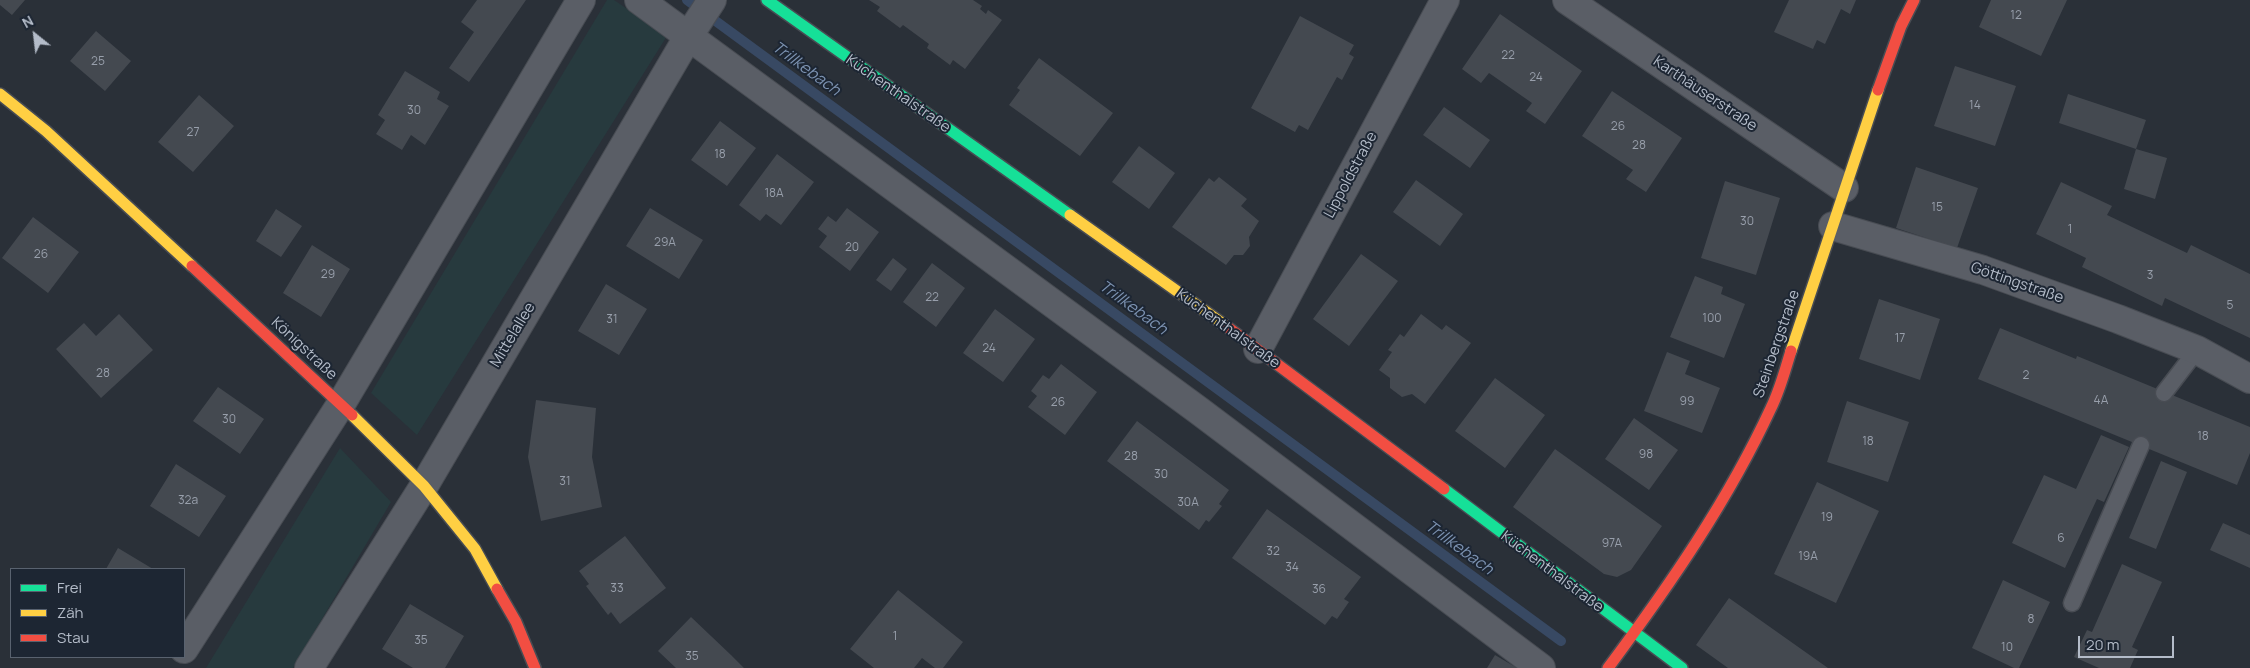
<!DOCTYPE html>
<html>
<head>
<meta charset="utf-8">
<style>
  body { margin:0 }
  #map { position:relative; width:2250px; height:668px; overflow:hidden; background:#2a3038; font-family:Manrope,sans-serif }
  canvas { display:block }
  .legend { position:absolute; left:10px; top:568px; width:175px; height:90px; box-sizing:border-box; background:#1d2633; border:1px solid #59626f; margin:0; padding:6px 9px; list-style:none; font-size:15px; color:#b4bcc9 }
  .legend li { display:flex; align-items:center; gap:10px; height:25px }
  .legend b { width:25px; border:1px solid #59626f }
  .north { position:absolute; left:10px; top:10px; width:50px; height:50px; -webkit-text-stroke:4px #1d2633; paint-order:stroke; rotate:331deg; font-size:14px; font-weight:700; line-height:20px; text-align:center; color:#b4bcc9 }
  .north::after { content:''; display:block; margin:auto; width:18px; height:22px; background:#b4bcc9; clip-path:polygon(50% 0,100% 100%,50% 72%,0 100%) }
  .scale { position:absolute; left:2078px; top:636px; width:96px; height:22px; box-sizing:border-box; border:2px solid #b4bcc9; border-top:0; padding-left:6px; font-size:15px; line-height:18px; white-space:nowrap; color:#b4bcc9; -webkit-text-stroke:4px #1d2633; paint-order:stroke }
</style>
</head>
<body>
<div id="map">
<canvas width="2250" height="668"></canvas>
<ul class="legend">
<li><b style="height:6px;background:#16e098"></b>Frei</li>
<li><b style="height:6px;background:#ffcf43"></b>Zäh</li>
<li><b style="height:6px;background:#f24e42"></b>Stau</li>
</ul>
<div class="north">N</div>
<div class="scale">20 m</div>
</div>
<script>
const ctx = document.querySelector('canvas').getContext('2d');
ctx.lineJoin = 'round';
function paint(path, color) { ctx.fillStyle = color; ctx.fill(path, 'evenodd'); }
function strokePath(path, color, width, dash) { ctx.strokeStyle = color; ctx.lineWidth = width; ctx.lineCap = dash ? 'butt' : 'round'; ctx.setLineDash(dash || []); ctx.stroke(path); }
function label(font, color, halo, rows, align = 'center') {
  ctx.font = font + ' Manrope,sans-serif'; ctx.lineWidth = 4; ctx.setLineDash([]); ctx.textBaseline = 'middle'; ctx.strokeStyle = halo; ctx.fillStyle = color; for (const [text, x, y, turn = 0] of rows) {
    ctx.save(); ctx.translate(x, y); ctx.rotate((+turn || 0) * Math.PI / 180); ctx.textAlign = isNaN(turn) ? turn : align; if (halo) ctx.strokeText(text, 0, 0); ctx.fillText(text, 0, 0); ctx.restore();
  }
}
paint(new Path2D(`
  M607,0H614L667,36L417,435L371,393Z
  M340,448L391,502L293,668H206Z`), '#273a3e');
strokePath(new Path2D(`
  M687,0L1561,641`), '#384963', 10);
paint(new Path2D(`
  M0,0H25L12,15L0,5Z
  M477,0H526L469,82L449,68L474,32L461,22Z
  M869,0H973L982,6L980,9L986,14L988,10L1002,20L965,69L953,60L950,65L927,48L929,44L903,25L900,28L877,11L880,7Z
  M1789,0H1856L1850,14L1841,9L1825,44L1817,40L1813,49L1774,32Z
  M1991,0H2067L2041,56L1979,27Z
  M1500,14L1582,71L1545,124L1526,111L1532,103L1489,73L1481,83L1462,69Z
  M1300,16L1354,45L1349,54L1354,57L1342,80L1337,77L1308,130L1299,125L1295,132L1251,108Z
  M96,31L131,61L105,91L70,61Z
  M1039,58L1113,113L1080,156L1009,105L1020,90L1017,88Z
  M1955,66L2016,86L1995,146L1934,126Z
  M405,71L440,92L437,99L449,106L425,145L411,135L402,150L376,134L385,120L378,115Z
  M1612,91L1682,138L1646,192L1626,179L1633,170L1582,136Z
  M2068,94L2146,120L2136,149L2059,123Z
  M199,95L234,126L193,172L158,142Z
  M1444,107L1490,140L1470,168L1423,135Z
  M720,121L756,148L727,186L691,160Z
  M1139,146L1175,173L1149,209L1112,182Z
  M2136,149L2167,158L2155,199L2124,189Z
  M777,154L814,182L781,225L766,214L760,221L739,205Z
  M1916,167L1978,188L1957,248L1896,228Z
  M1219,177L1247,199L1241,206L1259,221L1249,237L1250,246L1243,255H1234L1226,265L1172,227L1209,178L1214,182Z
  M1416,180L1463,214L1440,246L1393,212Z
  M1725,181L1780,198L1756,275L1701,258Z
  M2061,182L2112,206L2107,215L2187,253L2191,245L2250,274V338L2165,298L2162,306L2082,267L2086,258L2036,234Z
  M650,208L703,240L679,279L626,246Z
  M847,208L879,232L850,271L819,247L827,236L818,229L828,216L836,222Z
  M276,209L302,226L281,257L256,241Z
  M33,217L79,252L48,293L2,258Z
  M312,245L350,269L321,317L283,293Z
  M1361,254L1398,281L1349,346L1313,319Z
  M893,258L907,269L891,291L876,280Z
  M932,263L965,288L936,327L903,302Z
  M1695,276L1723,287L1721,294L1745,304L1724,358L1670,337Z
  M606,284L647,309L619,355L578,331Z
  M1879,299L1940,319L1920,380L1859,359Z
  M995,309L1035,339L1003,382L963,353Z
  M119,314L153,350L101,398L56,349L84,323L96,336Z
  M1421,314L1442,330L1446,325L1471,343L1425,404L1412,394L1402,397L1390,388V378L1379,370L1392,352L1388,350L1400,334L1404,337Z
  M2000,328L2076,359L2077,356L2250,427V453L2237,485L1978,379Z
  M1667,352L1690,361L1685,374L1720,388L1702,433L1644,411Z
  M1061,364L1097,392L1065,435L1028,407L1037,396L1031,391L1043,375L1049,379Z
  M1495,378L1545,415L1505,468L1455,431Z
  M218,387L264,419L240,454L193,421Z
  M536,400L596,408L592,457L602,507L541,521L528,457Z
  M1847,401L1909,422L1888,482L1827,462Z
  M1634,418L1678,450L1649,490L1605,459Z
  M1137,421L1229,490L1219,504L1222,506L1209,522L1206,520L1199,530L1107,461Z
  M2101,435L2129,447L2104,502L2097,499L2065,568L2012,543L2044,475L2076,489Z
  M1555,449L1662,526L1631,570L1617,577L1604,574L1513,507Z
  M2161,461L2187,472L2156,549L2129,538Z
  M176,464L226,496L199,537L150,506Z
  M1817,482L1879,511L1836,603L1774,574Z
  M1267,509L1361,577L1344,599L1349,602L1337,619L1332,616L1325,625L1232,558Z
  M2223,523L2250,535V568L2210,550Z
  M625,536L666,588L620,624L611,612L608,615L586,586L589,584L579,571Z
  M118,548L153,569H106Z
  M2122,564L2162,582L2132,647L2138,650L2130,668H2099L2074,657L2087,630L2092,632Z
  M2003,580L2050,602L2019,668H2014L1972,648Z
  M898,590L963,642L943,668H935L922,658L914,668H874L850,649Z
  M1729,598L1828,668H1728L1696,645Z
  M410,604L464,636L445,668H413L382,649Z
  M691,617L731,655L744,668H676L658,651Z
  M1495,655L1517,668H1487Z`), '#444950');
const lane = new Path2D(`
  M2164,393L2197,350
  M2072,603L2141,445`);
const street = new Path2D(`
  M639,0L1198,410L1541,668
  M1567,0L1844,188
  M1833,226L1983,270L2118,319L2197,350L2250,379
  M1258,349L1445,0
  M184,649L341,404L581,0
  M309,668L424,486L688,37L712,0`);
const fast = new Path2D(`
  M767,0L1070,215
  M1444,489L1682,668`);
const slow = new Path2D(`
  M0,94L46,131L192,266
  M1070,215L1226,326
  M1791,351L1878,90
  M352,415L424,486L475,549L497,589`);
const jam = new Path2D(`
  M1878,90L1901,26L1914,0
  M192,266L352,415
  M1226,326L1444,489
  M497,589L516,622L535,668
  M1608,668C1669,586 1728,501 1771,408C1780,390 1785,370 1791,351`);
strokePath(lane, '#484c53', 19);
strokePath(street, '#484c53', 30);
strokePath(fast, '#484c53', 14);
strokePath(slow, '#484c53', 14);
strokePath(jam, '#484c53', 14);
strokePath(lane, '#5a5e66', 16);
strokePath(street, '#5a5e66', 28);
strokePath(fast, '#16e098', 11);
strokePath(slow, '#ffcf43', 11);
strokePath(jam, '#f24e42', 11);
label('12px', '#989fab', null, [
  ["12",2016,16],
  ["22",1508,56],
  ["25",98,62],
  ["24",1536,78],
  ["14",1975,106],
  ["30",414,111],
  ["26",1618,127],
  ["27",193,133],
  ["28",1639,146],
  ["18",720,155],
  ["18A",774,194],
  ["15",1937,208],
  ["30",1747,222],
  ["1",2070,230],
  ["29A",665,243],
  ["20",852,248],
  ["26",41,255],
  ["29",328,275],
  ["3",2150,276],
  ["22",932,298],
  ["5",2230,306],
  ["100",1712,319],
  ["31",612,320],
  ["17",1900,339],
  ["24",989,349],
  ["28",103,374],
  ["2",2026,376],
  ["4A",2101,401],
  ["99",1687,402],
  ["26",1058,403],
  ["30",229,420],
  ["18",2203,437],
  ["18",1868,442],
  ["98",1646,455],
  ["28",1131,457],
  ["30",1161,475],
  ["31",565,482],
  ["32a",188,501],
  ["30A",1188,503],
  ["19",1827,518],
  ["6",2061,539],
  ["97A",1612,544],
  ["32",1273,552],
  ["19A",1808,557],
  ["34",1292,568],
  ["33",617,589],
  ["36",1319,590],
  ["8",2031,620],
  ["1",895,637],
  ["35",421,641],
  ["10",2007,648],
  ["35",692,657]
]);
label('15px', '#b4bcc9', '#1d2633', [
  ["Küchenthalstraße",898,94,35],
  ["Karthäuserstraße",1705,94,34],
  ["Lippoldstraße",1351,175,-62],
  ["Göttingstraße",2017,283,19],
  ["Küchenthalstraße",1228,329,36],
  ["Mittelallee",513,335,-59],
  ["Steinbergstraße",1777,344,-71],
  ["Königstraße",304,349,43],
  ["Küchenthalstraße",1552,572,37]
]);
label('italic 16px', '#7c92b1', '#1d2633', [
  ["Trillkebach",806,69,36],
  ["Trillkebach",1133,308,36],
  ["Trillkebach",1459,548,36]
]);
</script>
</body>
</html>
